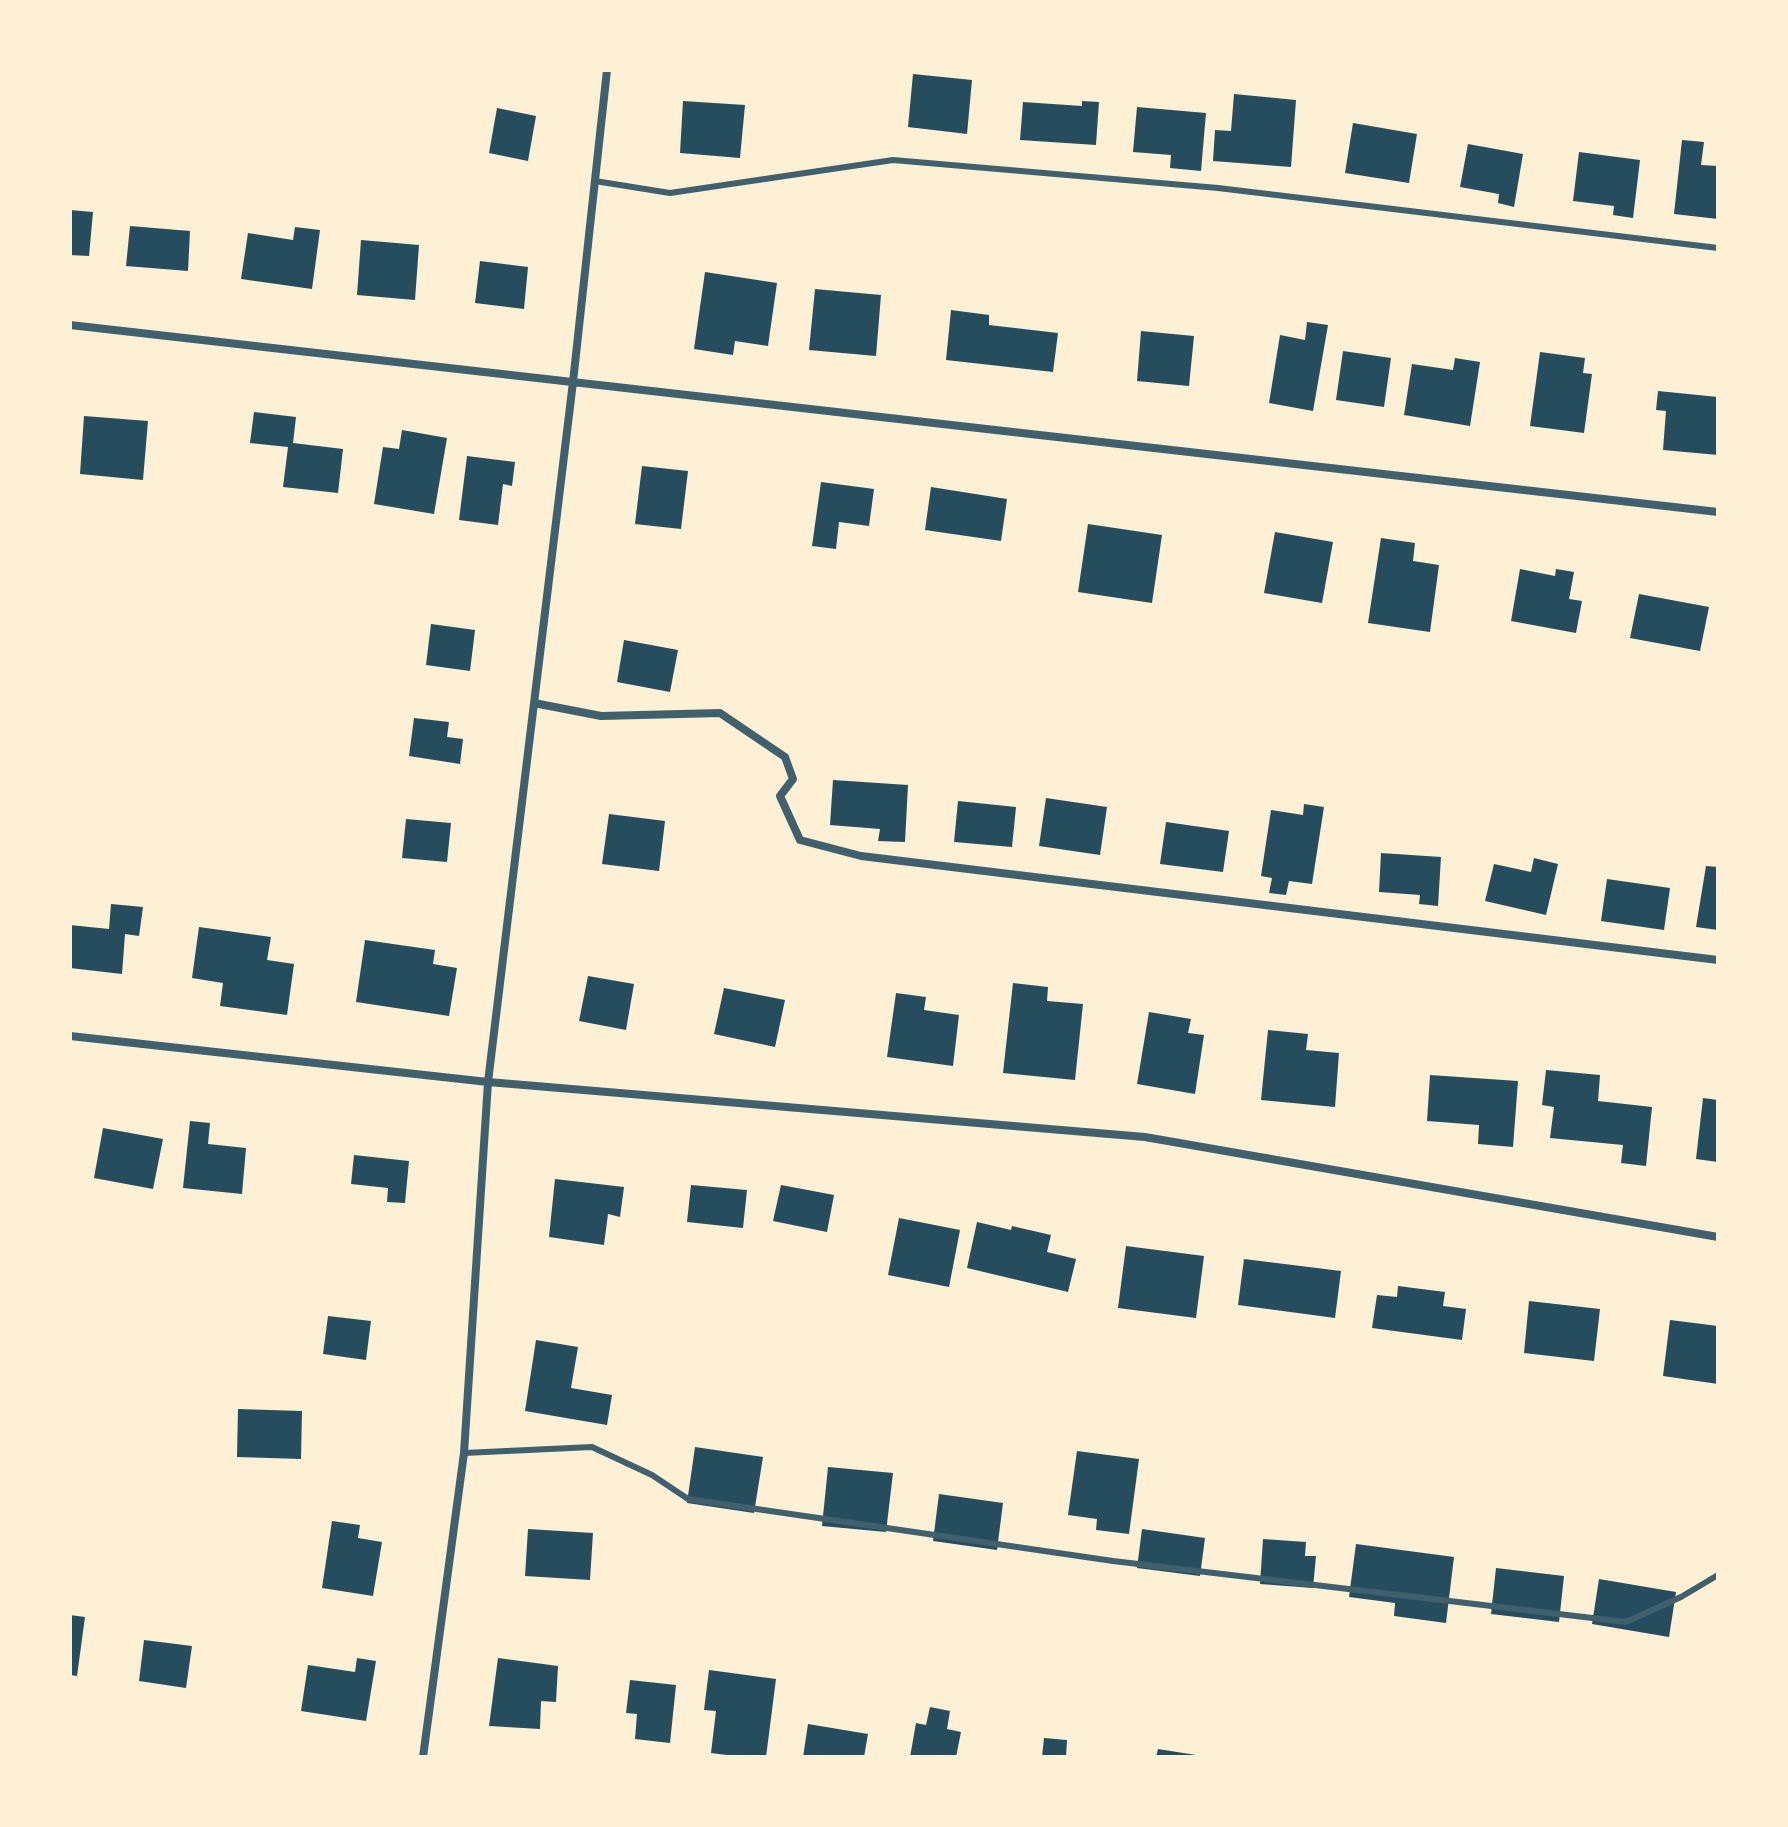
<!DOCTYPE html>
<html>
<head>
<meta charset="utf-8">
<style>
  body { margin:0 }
  #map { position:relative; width:1788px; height:1827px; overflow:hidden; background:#fdf0d5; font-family:Helvetica,sans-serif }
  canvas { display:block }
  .frame { position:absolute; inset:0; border:72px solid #fdf0d5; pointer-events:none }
</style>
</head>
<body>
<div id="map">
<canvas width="1788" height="1827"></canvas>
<div class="frame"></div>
</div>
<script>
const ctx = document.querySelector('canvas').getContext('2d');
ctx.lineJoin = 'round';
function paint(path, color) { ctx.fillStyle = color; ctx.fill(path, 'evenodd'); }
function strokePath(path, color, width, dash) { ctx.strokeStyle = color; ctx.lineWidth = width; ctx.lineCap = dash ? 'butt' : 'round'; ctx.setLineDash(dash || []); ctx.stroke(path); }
paint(new Path2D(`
  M913,74L972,80L967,134L908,127Z
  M1234,94L1296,100L1291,167L1213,161L1215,130L1231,131Z
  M683,101L745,105L740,158L680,153Z
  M1082,101L1099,102L1096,145L1020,140L1023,102L1082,106Z
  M1137,107L1206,113L1201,171L1170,168L1171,155L1133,152Z
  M497,108L536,116L528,161L489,153Z
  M1353,123L1417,134L1409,183L1345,173Z
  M1682,140L1704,142L1701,165L1718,166V219L1674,214Z
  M1468,144L1523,154L1514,207L1498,203L1499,194L1460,187Z
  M1579,152L1640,160L1633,218L1613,215L1614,206L1573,201Z
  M70,210L93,212L89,256L70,255Z
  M130,226L190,231L188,271L126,266Z
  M295,227L320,230L312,289L241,279L248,233L293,240Z
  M361,240L419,245L415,300L357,295Z
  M480,261L528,267L524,309L475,303Z
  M705,272L777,283L768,346L735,341L733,355L694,349Z
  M815,289L881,295L876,356L809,350Z
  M951,310L989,315V325L1058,333L1053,372L946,360Z
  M1307,322L1328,325L1313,411L1269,403L1280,335L1305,340Z
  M1141,331L1194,336L1189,386L1137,381Z
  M1343,351L1391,358L1384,407L1336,400Z
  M1540,352L1585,358L1583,373L1592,374L1584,433L1530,426Z
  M1455,358L1480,362L1470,426L1404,415L1412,364L1453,370Z
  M1658,391L1718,397V455L1663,450L1666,411L1656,410Z
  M254,412L296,417L293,443L343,449L338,493L283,487L288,447L250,443Z
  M84,416L148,421L143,480L80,474Z
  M402,430L447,438L434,514L374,504L383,447L399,449Z
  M467,456L515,462L512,486L503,484L498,525L459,520Z
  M642,466L688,471L681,529L635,524Z
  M821,482L874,489L869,526L839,522L836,549L812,546Z
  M931,487L1007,499L1001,541L925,530Z
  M1088,524L1162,535L1152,603L1078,592Z
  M1275,532L1333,542L1322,603L1264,593Z
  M1381,538L1415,543L1413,561L1439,565L1430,632L1368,623Z
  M1520,569L1555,576L1556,569L1574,572L1569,599L1582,601L1576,633L1511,621Z
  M1639,594L1709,607L1700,651L1630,638Z
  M431,624L475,630L470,671L426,665Z
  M624,640L678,650L670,692L617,682Z
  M414,718L449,722L447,737L463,739L460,764L409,756Z
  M833,780L908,785L905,842L878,841L880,829L830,825Z
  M1046,798L1107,807L1100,855L1039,846Z
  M958,801L1016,807L1012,847L954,842Z
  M1304,804L1324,807L1312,884L1289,881L1286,895L1269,893L1272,878L1261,876L1271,810L1303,815Z
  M609,814L665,821L659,871L602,864Z
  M406,819L451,823L447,862L402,858Z
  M1166,822L1229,831L1223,872L1160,864Z
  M1381,853L1441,857L1438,906L1419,904L1420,895L1379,892Z
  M1534,858L1558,864L1546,915L1485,901L1494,864L1531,872Z
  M1706,866L1718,867V930L1696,927Z
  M1607,879L1670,888L1664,930L1601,921Z
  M111,904L143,907L139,936L125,934L122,974L70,968V925L109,929Z
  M199,927L271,937L267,960L294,964L287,1015L220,1006L223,983L192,978Z
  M365,940L435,950L433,964L457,968L449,1016L356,1002Z
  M588,976L634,984L626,1030L579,1021Z
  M1013,983L1048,987L1047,1001L1083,1004L1075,1080L1003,1073Z
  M724,988L785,1000L775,1047L714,1034Z
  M896,993L926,997L924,1010L959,1015L953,1066L887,1057Z
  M1149,1012L1191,1019L1188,1033L1204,1035L1195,1094L1137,1084Z
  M1268,1030L1308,1034L1306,1050L1339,1053L1335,1107L1261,1100Z
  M1546,1070L1600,1075L1598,1101L1652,1107L1646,1166L1621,1163L1623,1145L1550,1138L1554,1107L1542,1105Z
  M1430,1075L1518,1081L1513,1147L1478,1144L1479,1125L1427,1121Z
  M1703,1098L1718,1100V1162L1696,1159Z
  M190,1121L210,1123L208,1144L246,1148L242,1194L183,1188Z
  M103,1128L163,1139L153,1189L94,1178Z
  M354,1155L409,1161L405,1203L387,1202L388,1188L351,1184Z
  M555,1179L624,1187L620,1217L608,1214L604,1245L549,1237Z
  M691,1185L747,1190L743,1228L687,1222Z
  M781,1185L834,1195L827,1232L773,1221Z
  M899,1218L960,1230L949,1287L888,1275Z
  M977,1222L1011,1230L1012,1226L1051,1235L1047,1252L1076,1259L1068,1292L967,1268Z
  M1126,1246L1204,1256L1196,1318L1118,1308Z
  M1244,1259L1341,1271L1335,1318L1238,1305Z
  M1398,1286L1445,1292L1443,1306L1466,1309L1462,1340L1372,1328L1377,1295L1397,1297Z
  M1529,1301L1600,1309L1594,1361L1524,1353Z
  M328,1316L371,1321L366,1360L323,1354Z
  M1670,1320L1718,1326V1384L1663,1376Z
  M536,1340L578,1347L571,1388L612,1395L607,1425L525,1411Z
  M238,1409L302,1411L301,1459L237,1457Z
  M695,1447L763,1457L754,1513L687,1503Z
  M1077,1451L1139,1459L1129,1534L1096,1530L1097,1519L1068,1515Z
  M828,1467L893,1473L886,1532L822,1526Z
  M939,1494L1003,1503L997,1550L933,1541Z
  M332,1521L360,1525L358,1538L382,1542L373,1596L322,1588Z
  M528,1529L593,1533L590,1580L525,1576Z
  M1142,1529L1205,1538L1200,1576L1137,1568Z
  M1263,1539L1306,1542L1305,1556H1316L1313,1588L1260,1584Z
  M1356,1544L1454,1557L1446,1623L1394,1616L1395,1603L1349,1597Z
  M1496,1568L1564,1576L1559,1622L1491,1614Z
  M1599,1579L1676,1592L1669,1637L1592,1624Z
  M70,1615L85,1617L77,1676L70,1675Z
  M144,1640L192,1646L186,1688L139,1681Z
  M357,1658L376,1661L366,1721L301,1711L308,1665L355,1672Z
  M498,1658L558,1666L556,1702L541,1701L540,1729L489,1726Z
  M709,1670L776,1679L766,1757H742L711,1753L716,1711L704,1710Z
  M630,1680L676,1685L670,1743L635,1739L637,1714L626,1713Z
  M930,1707L950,1711L947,1729L961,1732L956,1757H910L916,1723L926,1725Z
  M808,1724L868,1734L864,1757H803Z
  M1044,1738L1067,1740L1066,1757H1042Z
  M1158,1749L1196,1755V1757H1156Z`), '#264d5e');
strokePath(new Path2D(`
  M595,181L670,193L893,160L1218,188L1718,248
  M464,1453L592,1447L652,1475L688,1499L1113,1561L1626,1622L1681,1597L1718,1575`), '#3f606c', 6);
strokePath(new Path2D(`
  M70,325L1718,512
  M534,703L601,716L720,713L785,757L793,779L780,796L800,840L861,856L1718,960
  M70,1036L488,1082L1145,1137L1718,1237
  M423,1757L464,1453L488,1082L573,382L607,70`), '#3f606c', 8);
</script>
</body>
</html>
